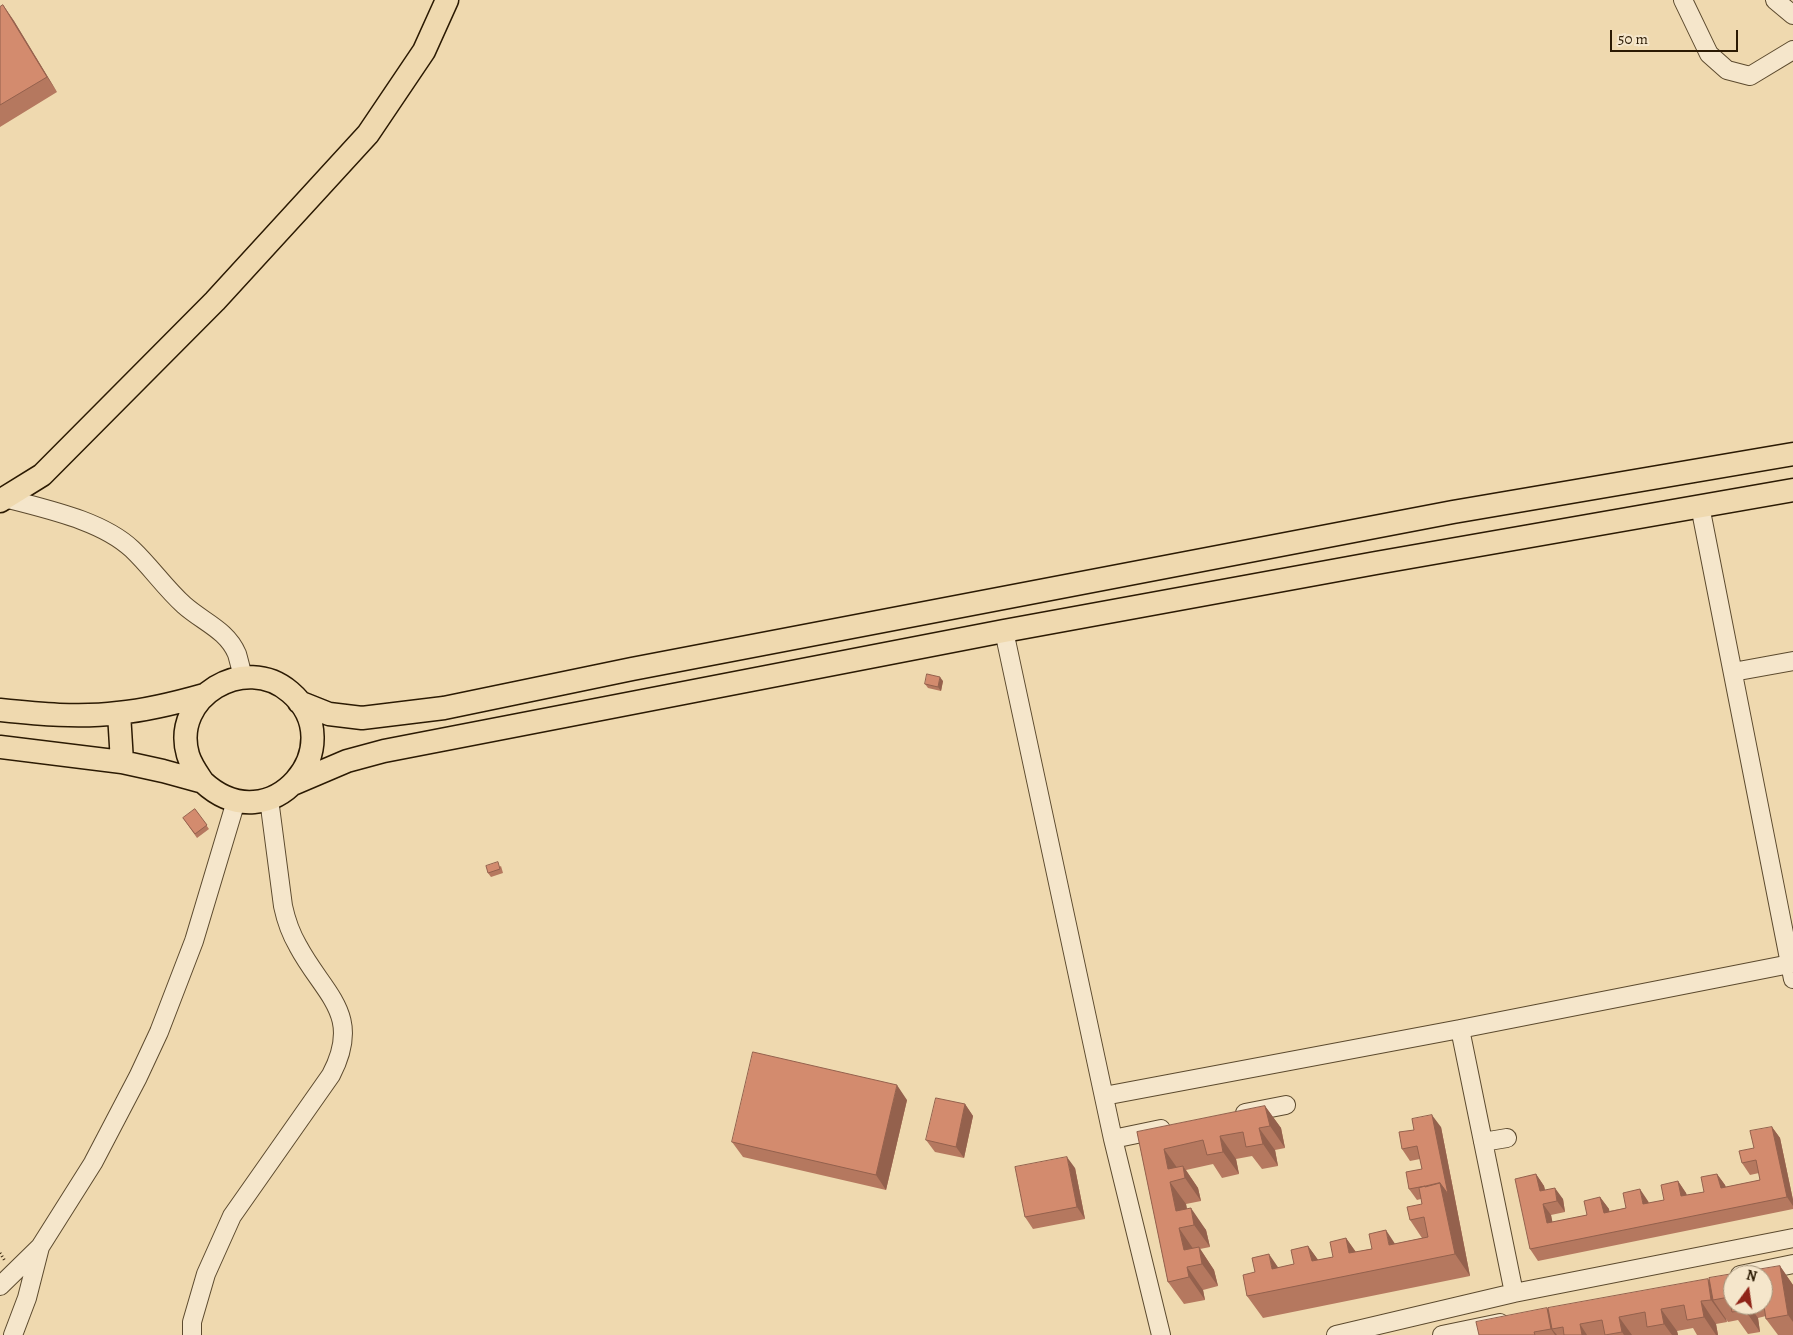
<!DOCTYPE html>
<html>
<head>
<meta charset="utf-8">
<style>
  body { margin:0 }
  #map { position:relative; width:1793px; height:1335px; overflow:hidden; background:#efd9af; font-family:Alegreya,serif }
  canvas { display:block }
  .north { position:absolute; left:1723px; top:1265px; width:50px; height:50px; box-sizing:border-box; background:#f5e6cb; border:1px solid #a4947b; border-radius:50%; rotate:14deg; font-size:14px; font-weight:700; line-height:20px; text-align:center; color:#2b1a03 }
  .north::after { content:''; display:block; margin:auto; width:18px; height:22px; background:#8f2418; clip-path:polygon(50% 0,100% 100%,50% 72%,0 100%) }
  .scale { position:absolute; left:1610px; top:30px; width:128px; height:22px; box-sizing:border-box; border:2px solid #2b1a03; border-top:0; padding-left:6px; font-size:15px; line-height:18px; white-space:nowrap; color:#2b1a03; -webkit-text-stroke:4px #f5e6cb; paint-order:stroke }
</style>
</head>
<body>
<div id="map">
<canvas width="1793" height="1335"></canvas>
<div class="north">N</div>
<div class="scale">50 m</div>
</div>
<script>
const ctx = document.querySelector('canvas').getContext('2d');
ctx.lineJoin = 'round';
function strokePath(path, color, width, dash) { ctx.strokeStyle = color; ctx.lineWidth = width; ctx.lineCap = dash ? 'butt' : 'round'; ctx.setLineDash(dash || []); ctx.stroke(path); }
function paint(path, color) { ctx.fillStyle = color; ctx.fill(path, 'evenodd'); }
const minor = new Path2D(`
  M1683,0L1709,54L1727,70L1750,76L1793,50
  M1775,0L1793,15
  M5,498C45,509 101,520 132,549C151,567 165,588 184,605C203,622 227,630 237,654C239,661 241,669 243,677
  M1700,506L1793,979
  M1004,631L1113,1139L1161,1335
  M1733,672L1793,661
  M1460,1029L1514,1293
  M1104,1096L1460,1029L1790,964
  M1245,1113L1286,1105
  M1113,1139L1161,1129
  M1483,1142L1507,1138
  M1740,1275L1793,1264
  M0,1286L40,1247L93,1163L138,1077L159,1032L194,941L236,801
  M13,1335L27,1298L40,1247
  M192,1335V1322L206,1274L232,1216L331,1075C363,1014 324,995 298,946C291,934 286,920 283,906L269,799
  M1336,1335L1514,1293L1793,1238
  M1442,1335L1500,1323`);
const major = new Path2D(`
  M0,501L42,475L215,301L368,134L424,51L447,0
  M299,702L329,714L362,718L444,708L632,669L1453,512L1793,454
  M0,710C39,714 79,718 118,713C148,710 176,703 204,695
  M119,713L122,762
  M0,747L122,762L163,771L203,782C271,845 353,745 290,692C245,653 171,697 188,755C191,765 197,773 203,782
  M293,784L347,761L384,751L1004,631L1376,563L1793,490`);
strokePath(minor, '#5c4a2e', 20);
strokePath(major, '#2b1a03', 25);
strokePath(new Path2D(`
  M0,1253L5,1261`), '#2b1a03', 3, [1, 2.5]);
strokePath(minor, '#f5e6cb', 18);
strokePath(major, '#efd9af', 22);
paint(new Path2D(`
  M3,5L14,21L57,92L0,127V7Z
  M943,681L941,691L928,688L925,684Z
  M195,809L209,829L197,838L183,818Z
  M501,866L503,873L491,877L488,873Z
  M907,1100L886,1190L743,1157L732,1142Z
  M965,1104L973,1116L964,1158L935,1152L926,1140Z
  M1265,1106L1281,1128L1285,1148L1275,1150L1278,1166L1262,1169L1252,1156L1236,1159L1239,1174L1222,1178L1213,1164L1186,1170L1198,1188L1201,1201L1186,1204L1187,1209L1206,1230L1210,1247L1200,1249L1214,1270L1218,1286L1203,1290L1205,1300L1184,1304L1168,1282L1137,1132Z
  M1441,1127L1470,1276L1263,1318L1247,1296L1279,1268L1294,1264L1308,1246L1318,1260L1333,1257L1346,1238L1356,1252L1422,1238L1410,1220L1422,1204L1421,1199L1417,1200L1409,1189L1422,1169L1420,1159L1410,1161L1402,1149Z
  M1772,1127L1780,1138L1793,1200V1209L1538,1261L1530,1249L1536,1174L1544,1186L1545,1190L1563,1199L1565,1212L1551,1215L1552,1222L1587,1215L1600,1197L1609,1209V1211L1626,1208L1648,1201L1649,1203L1664,1200L1678,1181L1686,1193L1687,1195L1704,1192L1717,1174L1725,1185L1726,1187L1760,1180L1759,1173L1750,1175L1742,1163L1754,1148Z
  M1075,1168L1085,1219L1033,1229L1025,1217Z
  M1780,1266L1793,1285V1335H1778L1766,1319V1316L1758,1318L1760,1332L1748,1334L1738,1320L1728,1322L1726,1319L1727,1322L1716,1324L1718,1335H1697L1693,1328L1677,1331L1678,1335H1479L1547,1308L1549,1311L1708,1279L1709,1282ZM1763,1275V1305H1733Z`), '#b5785f');
paint(new Path2D(`
  M3,5L14,21L57,92L47,77Z
  M940,677L943,681L941,691L938,687Z
  M897,1085L907,1100L886,1190L876,1175Z
  M965,1104L973,1116L964,1158L956,1147Z
  M1265,1106L1281,1128L1285,1148L1270,1126Z
  M1432,1115L1441,1127L1470,1276L1455,1254L1440,1183Z
  M1772,1127L1780,1138L1793,1200V1206L1787,1197Z
  M1259,1128L1275,1150L1278,1166L1263,1144Z
  M1220,1136L1236,1159L1239,1174L1223,1152Z
  M1164,1149L1180,1172L1168,1169Z
  M1067,1157L1075,1168L1085,1219L1077,1207Z
  M1183,1166L1198,1188L1201,1201L1185,1178Z
  M1536,1174L1544,1186L1548,1203L1540,1191Z
  M1717,1174L1725,1185L1729,1200L1721,1188Z
  M1678,1181L1686,1193L1689,1208L1681,1196Z
  M1170,1182L1186,1204L1190,1226L1176,1211Z
  M1555,1188L1563,1199L1565,1212L1557,1201Z
  M1640,1189L1648,1201L1651,1216L1643,1204Z
  M1600,1197L1609,1209L1612,1224L1604,1213Z
  M1543,1204L1551,1215L1555,1234L1547,1223Z
  M1191,1208L1206,1230L1210,1247L1194,1225Z
  M1179,1228L1194,1250H1184Z
  M1386,1230L1401,1253L1389,1245Z
  M1346,1238L1362,1261L1349,1253Z
  M1308,1246L1324,1268L1312,1261Z
  M1199,1247L1214,1270L1218,1286L1202,1264Z
  M1269,1254L1284,1276L1272,1269Z
  M1780,1266L1793,1285V1322L1788,1315Z
  M1187,1267L1203,1290L1205,1300L1189,1277Z
  M1708,1279L1721,1298L1713,1300L1726,1319L1727,1322L1711,1300Z
  M1701,1301L1716,1324L1718,1335H1716L1704,1317Z
  M1744,1305H1749L1758,1318L1760,1332L1745,1310Z
  M1547,1308L1560,1327L1552,1329L1557,1335H1555L1551,1329Z
  M1661,1309L1677,1331L1678,1335H1672L1664,1324Z
  M1619,1317L1632,1335H1624L1622,1332Z
  M1580,1324L1587,1335H1582Z`), '#94614d');
const building = new Path2D(`
  M3,5L47,77L0,105V7Z
  M927,674L940,677L938,687L925,684Z
  M195,809L207,825L195,834L183,818Z
  M498,862L500,869L488,873L486,866Z
  M753,1052L897,1085L876,1175L732,1142Z
  M936,1098L965,1104L956,1147L926,1140Z
  M1265,1106L1270,1126L1259,1128L1263,1144L1246,1147L1243,1132L1220,1136L1223,1152L1207,1155L1203,1140L1164,1149L1168,1169L1183,1166L1185,1178L1170,1182L1176,1211L1191,1208L1194,1225L1179,1228L1184,1250L1199,1247L1202,1264L1187,1267L1189,1277L1168,1282L1137,1132Z
  M1432,1115L1448,1194L1440,1183L1425,1187V1186L1409,1189L1406,1172L1422,1169L1417,1146L1402,1149L1399,1132L1414,1130L1412,1119Z
  M1772,1127L1787,1197L1530,1249L1515,1179L1536,1174L1540,1191L1555,1188L1557,1201L1543,1204L1547,1223L1587,1215L1584,1201L1600,1197L1604,1213L1626,1208L1623,1193L1640,1189L1643,1204L1664,1200L1661,1185L1678,1181L1681,1196L1704,1192L1701,1177L1717,1174L1721,1188L1760,1180L1756,1160L1742,1163L1739,1151L1754,1148L1750,1131Z
  M1067,1157L1077,1207L1025,1217L1015,1167Z
  M1440,1183L1455,1254L1247,1296L1243,1275L1255,1272L1252,1258L1269,1254L1272,1269L1294,1264L1291,1250L1308,1246L1312,1261L1333,1257L1330,1242L1346,1238L1349,1253L1372,1249L1369,1234L1386,1230L1389,1245L1428,1237L1424,1217L1410,1220L1407,1207L1422,1204L1419,1188Z
  M1780,1266L1788,1315L1766,1319L1763,1300V1275H1733V1305H1744L1745,1310L1732,1312L1729,1297L1713,1300L1709,1278Z
  M1708,1279L1711,1300L1701,1301L1704,1317L1687,1320L1684,1305L1661,1309L1664,1324L1647,1327L1645,1312L1619,1317L1622,1332L1605,1335L1602,1320L1580,1324L1582,1335H1564L1563,1327L1552,1329L1548,1308Z
  M1547,1308L1551,1329L1534,1332L1535,1335H1479L1476,1322Z`);
paint(building, '#d38b6e');
strokePath(building, '#94614d', 1);
</script>
</body>
</html>
